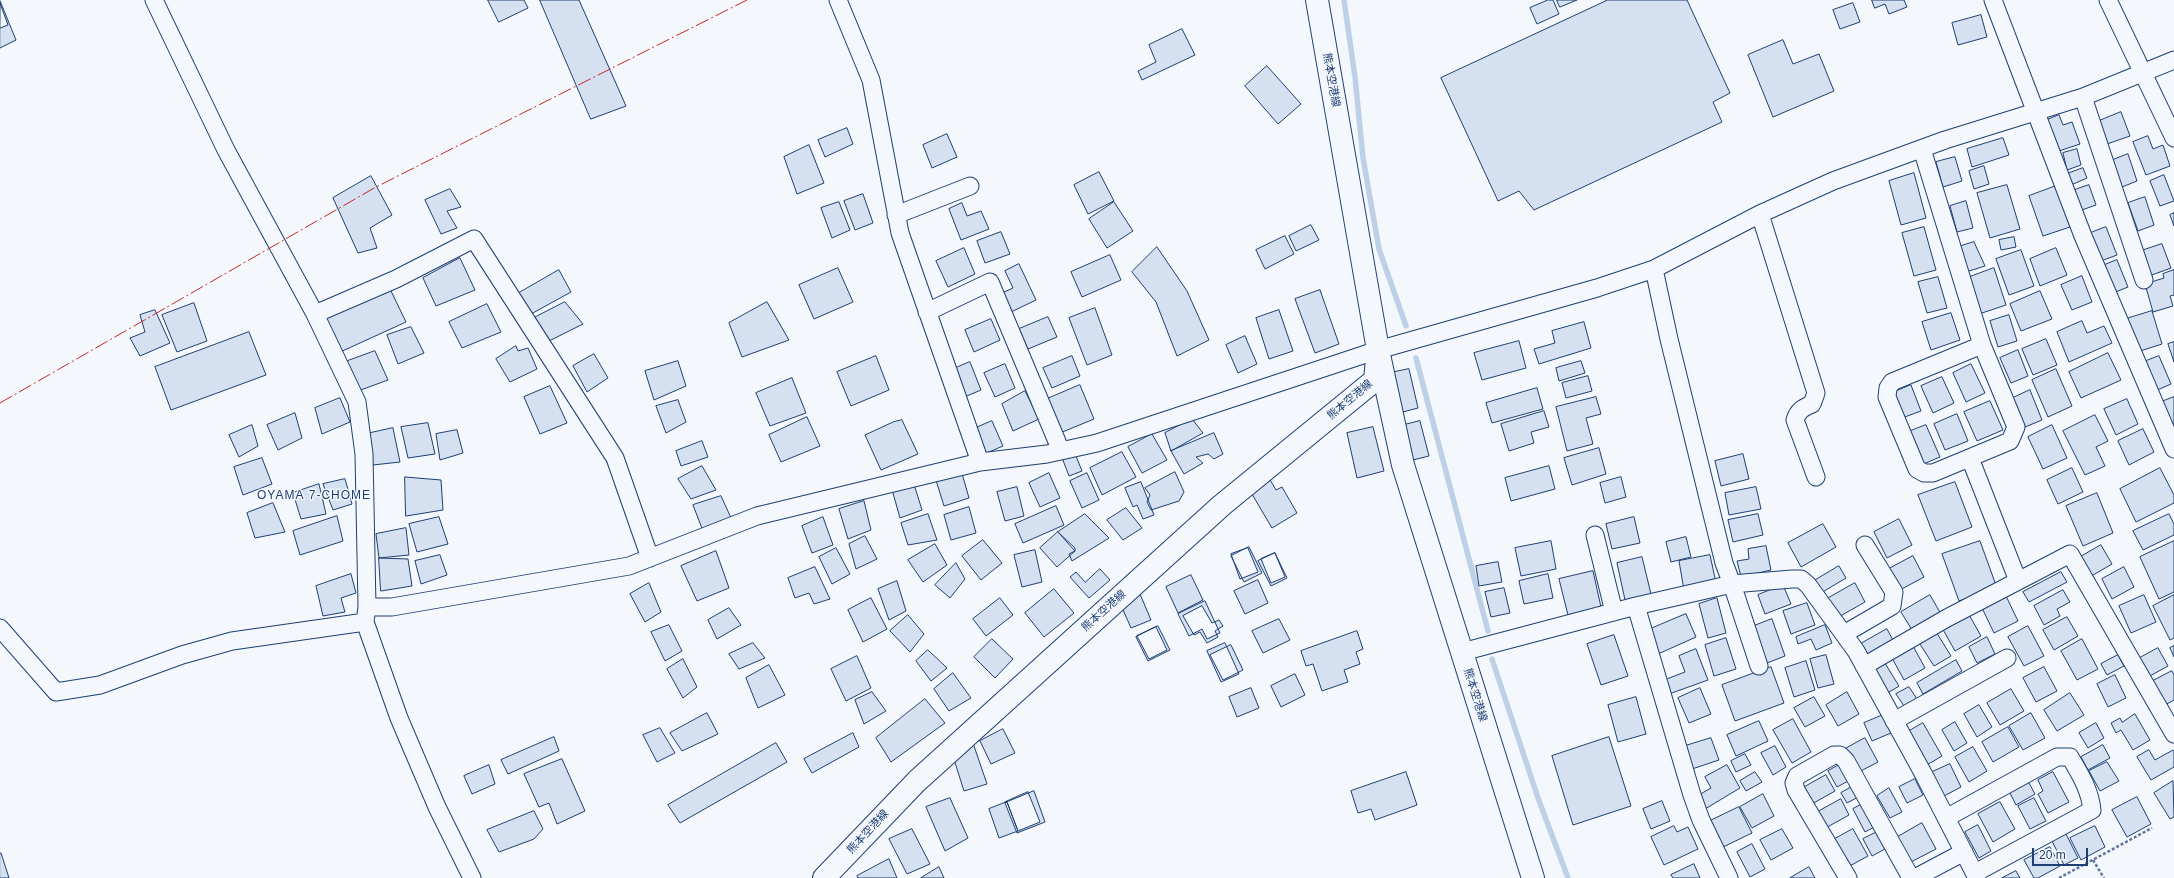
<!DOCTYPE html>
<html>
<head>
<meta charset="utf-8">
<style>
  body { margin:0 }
  #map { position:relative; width:2174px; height:878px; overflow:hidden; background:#f4f7fb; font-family:Helvetica,sans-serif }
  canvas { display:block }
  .scale { position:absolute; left:2032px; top:848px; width:56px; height:18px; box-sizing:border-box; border:2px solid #1d3f73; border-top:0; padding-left:5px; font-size:12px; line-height:14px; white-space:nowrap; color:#1d3f73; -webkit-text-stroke:3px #f4f7fb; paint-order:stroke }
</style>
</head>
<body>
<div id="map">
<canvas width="2174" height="878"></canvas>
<div class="scale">20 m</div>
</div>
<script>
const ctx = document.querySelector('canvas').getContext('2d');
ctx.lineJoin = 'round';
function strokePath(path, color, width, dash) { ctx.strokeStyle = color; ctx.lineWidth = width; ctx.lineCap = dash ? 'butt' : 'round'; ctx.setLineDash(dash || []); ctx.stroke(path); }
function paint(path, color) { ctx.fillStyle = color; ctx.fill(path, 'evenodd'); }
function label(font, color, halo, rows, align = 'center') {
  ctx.font = font + ' Helvetica,"Noto Sans JP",sans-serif'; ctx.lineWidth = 3; ctx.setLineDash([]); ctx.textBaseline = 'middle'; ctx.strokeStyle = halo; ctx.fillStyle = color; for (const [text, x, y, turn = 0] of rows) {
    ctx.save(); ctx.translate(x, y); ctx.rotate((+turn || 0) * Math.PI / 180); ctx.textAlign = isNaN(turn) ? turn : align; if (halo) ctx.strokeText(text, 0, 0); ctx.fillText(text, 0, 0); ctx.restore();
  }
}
strokePath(new Path2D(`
  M1344,0L1355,77L1363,158L1379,249L1406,326
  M1416,358L1488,631
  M1492,659L1538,798L1568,878`), '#bed0e5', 5.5);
const building = new Path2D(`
  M488,0H524L528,8L499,22Z
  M540,0H579L626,106L591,119Z
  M1548,0H1553L1559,14L1537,24L1530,8Z
  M1557,0H1577L1560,7Z
  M1608,0H1687L1730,93L1713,102L1722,122L1534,210L1519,191L1498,201L1441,78Z
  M1872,0H1904L1907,7L1889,14L1885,4L1875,8Z
  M0,1L16,40L0,48Z
  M0,3L8,25L0,28Z
  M1853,3L1860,22L1840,29L1833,10Z
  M1981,15L1987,37L1958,45L1952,23Z
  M1182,29L1195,55L1142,80L1138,71L1156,62L1149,45Z
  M1783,40L1793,64L1819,54L1834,91L1773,117L1748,55Z
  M1267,66L1301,104L1278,124L1245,86Z
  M2121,112L2130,136L2107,144L2099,121Z
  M2059,115L2063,125L2072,122L2080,144L2053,153L2047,120Z
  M847,128L853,144L825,157L818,140Z
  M947,134L957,157L932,168L923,145Z
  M2148,136L2153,149L2163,145L2170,166L2146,175L2133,142Z
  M2003,138L2009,155L1972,167L1967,149Z
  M809,145L824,183L797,194L784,157Z
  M2077,149L2081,165L2067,170L2063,153Z
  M2128,154L2137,181L2122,187L2113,160Z
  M1955,157L1962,181L1943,187L1936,162Z
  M1984,166L1989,184L1974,189L1969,171Z
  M2083,168L2087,178L2071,185L2067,174Z
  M1099,172L1114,201L1088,214L1074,185Z
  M1914,173L1926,218L1901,225L1889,181Z
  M2164,175L2174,201L2160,206L2150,181Z
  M371,176L392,215L370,228L377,248L358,253L333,198Z
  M2007,185L2020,229L1990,238L1977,193Z
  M2089,185L2096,205L2079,211L2072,191Z
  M2056,186L2070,227L2043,236L2029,196Z
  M450,189L461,207L447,211L457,228L441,234L425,200Z
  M863,194L873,223L855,230L844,201Z
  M2145,197L2154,225L2138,231L2128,203Z
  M1966,201L1973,228L1957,232L1950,206Z
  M839,202L850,230L832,238L821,208Z
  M1114,202L1133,231L1107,248L1089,219Z
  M962,203L967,216L981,211L989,229L961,240L949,209Z
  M2174,213V226L2170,215Z
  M1311,225L1319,240L1296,251L1289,236Z
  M1924,227L1936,270L1914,276L1902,233Z
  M2106,227L2117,255L2098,262L2088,234Z
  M1001,232L1010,254L985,263L977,241Z
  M1285,236L1294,254L1265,269L1256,250Z
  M2014,237L2016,247L2001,250L1999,240Z
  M1974,242L1985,266L1966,272L1958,247Z
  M2162,244L2171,268L2149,276L2141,251Z
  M1157,247L1187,291L1209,340L1177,356L1156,302L1132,272Z
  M964,248L975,274L948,287L936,261Z
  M2056,248L2067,275L2040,286L2030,259Z
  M2021,250L2034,286L2009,295L1996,259Z
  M1110,255L1121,280L1082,297L1071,272Z
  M460,258L475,290L436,306L423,278Z
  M2117,260L2128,287L2113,293L2102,266Z
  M1019,264L1036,300L1011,312L1002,293L1013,288L1005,271Z
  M838,268L853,302L814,319L799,285Z
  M1994,268L2006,305L1979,314L1967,278Z
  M559,270L571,292L531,314L519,293Z
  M2174,270V295L2170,296L2173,306L2153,312L2145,284L2164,278L2163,274Z
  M2082,276L2092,302L2072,310L2061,285Z
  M1938,277L1947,308L1927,313L1918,282Z
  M1320,290L1339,344L1315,353L1295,299Z
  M391,291L406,322L338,353L324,319Z
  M2040,291L2052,319L2021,331L2010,304Z
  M565,302L583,324L549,341L532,319Z
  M767,302L789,340L742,357L729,323Z
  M194,303L207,341L177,352L162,315Z
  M487,304L501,332L462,348L449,322Z
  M1095,308L1112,355L1087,365L1069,318Z
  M155,310L170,343L140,356L130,338L145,332L140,315Z
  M1279,310L1293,351L1269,359L1256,318Z
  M2152,311L2162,344L2137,352L2126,319Z
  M1951,313L1960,340L1931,350L1922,322Z
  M2009,315L2017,341L1998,347L1990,321Z
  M1048,317L1057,337L1028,349L1019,329Z
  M991,319L1000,340L974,352L965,330Z
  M2082,321L2087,333L2104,326L2112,343L2069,362L2057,332Z
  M1584,322L1591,348L1539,364L1534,349L1555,343L1552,331Z
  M411,327L424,353L398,364L387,335Z
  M249,332L266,375L171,410L155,367Z
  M1245,336L1257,364L1238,373L1226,345Z
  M2046,339L2057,365L2033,375L2022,349Z
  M1519,341L1526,368L1482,380L1474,353Z
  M2174,342V362L2168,344Z
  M516,346L518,351L528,348L537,369L510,382L496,359Z
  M2018,350L2028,376L2011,383L2000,358Z
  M375,351L388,380L358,391L345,362Z
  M2108,353L2121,380L2081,398L2069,372Z
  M594,354L608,378L587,392L573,366Z
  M876,356L889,390L851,406L837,372Z
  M1072,356L1080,376L1052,388L1043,368Z
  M2159,356L2171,384L2153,392L2141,363Z
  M678,361L686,386L654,400L645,371Z
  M1581,361L1585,373L1559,381L1556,368Z
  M970,362L981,390L962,398L951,370Z
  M1005,364L1015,388L995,397L984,373Z
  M1971,364L1985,393L1966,402L1953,373Z
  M1409,369L1418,408L1399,413L1390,373Z
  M2056,369L2072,406L2048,417L2032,380Z
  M1588,376L1592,391L1566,398L1562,383Z
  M1942,377L1954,403L1933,413L1921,386Z
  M792,378L806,413L770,426L756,393Z
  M1080,385L1094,419L1060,433L1047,399Z
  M1911,385L1921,411L1902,418L1892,393Z
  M550,386L567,423L540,434L524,397Z
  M1537,388L1543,409L1492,423L1486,403Z
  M2030,390L2042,420L2025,427L2013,398Z
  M1025,391L1039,419L1013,431L1002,404Z
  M1596,397L1601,414L1586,418L1593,444L1567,451L1556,407Z
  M2174,397V434L2161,402Z
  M340,398L350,422L322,434L315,408Z
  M2127,399L2138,424L2116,435L2104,409Z
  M678,400L686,422L666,433L656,406Z
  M1990,401L2003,430L1977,441L1964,412Z
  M1544,411L1549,427L1531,432L1534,443L1509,451L1501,424Z
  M295,413L302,438L278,450L267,425Z
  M1957,414L1968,441L1945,450L1934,424Z
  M2095,415L2108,441L2096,447L2105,466L2085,475L2063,431Z
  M807,417L820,446L781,462L769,435Z
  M1192,419L1203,433L1171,451L1165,433Z
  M902,420L918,454L881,470L865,435L893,422Z
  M992,421L1003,446L982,455L971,430Z
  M1420,421L1429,456L1413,460L1404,425Z
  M428,423L435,454L408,458L401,427Z
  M252,425L258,446L239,457L229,435Z
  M1926,425L1940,457L1921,465L1908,432Z
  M2052,425L2067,458L2043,469L2028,437Z
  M1373,427L1384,471L1357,478L1347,433Z
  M393,428L400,462L373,465L366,434Z
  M2143,429L2154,452L2129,465L2118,441Z
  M457,430L463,453L440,460L436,434Z
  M1214,433L1223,454L1214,459L1208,454L1196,457L1203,463L1184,474L1171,451Z
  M1152,434L1167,460L1142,473L1128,447Z
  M702,441L708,457L681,466L676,451Z
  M1599,448L1606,474L1572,485L1564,458Z
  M1074,451L1082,471L1069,476L1061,455Z
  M1122,452L1136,477L1102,495L1090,468Z
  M1743,454L1749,479L1721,486L1715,461Z
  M262,458L272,484L243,495L234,467Z
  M702,466L716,490L691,499L678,479Z
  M1549,466L1555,489L1511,501L1505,478Z
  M2072,468L2083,492L2058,504L2047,480Z
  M2160,468L2174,495V503L2136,522L2120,489Z
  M961,470L969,498L944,506L935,477Z
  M1175,472L1184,492L1179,501L1151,510L1147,502L1150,495L1145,488Z
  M1049,473L1060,498L1040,507L1029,483Z
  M1087,473L1099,500L1082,508L1070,481Z
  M405,477L441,480L443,510L406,516Z
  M1621,477L1626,497L1605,503L1600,483Z
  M1269,478L1276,490L1282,487L1297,513L1272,528L1249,489Z
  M345,479L352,504L333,510L323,484Z
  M913,481L922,510L900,518L891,486Z
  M1141,482L1154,515L1143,519L1137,505L1133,507L1125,488Z
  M1955,482L1972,527L1936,541L1918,495Z
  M319,484L326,514L301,519L293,493Z
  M1017,487L1024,516L1005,521L997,492Z
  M1756,487L1761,509L1729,515L1725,493Z
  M2097,493L2113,533L2083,546L2066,506Z
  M721,496L732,520L703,531L693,505Z
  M864,501L871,530L848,539L839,509Z
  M273,503L285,532L255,538L247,513Z
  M1056,506L1064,525L1023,543L1015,524Z
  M969,507L976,533L951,540L944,515Z
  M1126,508L1142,528L1123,540L1107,520Z
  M928,514L937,540L908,545L901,523Z
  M1085,514L1109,538L1072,561L1069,554L1075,551V548L1058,532Z
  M1758,514L1763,535L1733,542L1728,520Z
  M2169,514L2174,524V535L2143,550L2133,531Z
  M337,516L343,541L300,555L293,531Z
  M439,517L448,544L417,552L409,524Z
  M823,517L833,545L812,553L802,526Z
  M1634,517L1640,543L1612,549L1606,524Z
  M1899,519L1912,545L1887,558L1874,532Z
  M1823,524L1836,547L1801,567L1788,543Z
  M406,528L409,555L379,558L376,534Z
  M1058,532L1075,551L1057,567L1040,548Z
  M865,536L877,559L856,569L849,544Z
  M1686,537L1691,557L1671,562L1666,542Z
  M983,540L1002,563L981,580L962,556Z
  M1551,541L1556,569L1521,576L1515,548Z
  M1980,541L1997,588L1959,601L1942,554Z
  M2174,541V592L2159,599L2140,557Z
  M935,544L947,565L923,582L908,560Z
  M2101,545L2112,564L2088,578L2077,559Z
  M1766,546L1771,570L1741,577L1737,561L1749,559L1748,549Z
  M1249,547L1262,573L1244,582L1231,556Z
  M836,548L850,574L832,584L819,557Z
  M1248,548L1258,572L1240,579L1231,554Z
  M1035,550L1042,582L1022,587L1014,555Z
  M716,551L729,588L697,601L681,566Z
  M1275,553L1287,578L1271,586L1258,561Z
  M1275,553L1285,577L1271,583L1261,559Z
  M440,555L447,575L421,584L415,561Z
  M1710,555L1716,583L1684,590L1679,561Z
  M1913,556L1924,577L1898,591L1887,570Z
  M1642,557L1651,594L1625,600L1617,563Z
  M379,558L408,559L412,586L381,591Z
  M1498,562L1502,582L1479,586L1476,566Z
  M956,563L965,579L950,598L935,585Z
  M1839,566L1846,578L1821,593L1814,581Z
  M815,567L830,599L814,604L809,593L795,598L788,578Z
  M2124,567L2134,587L2112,599L2102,579Z
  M1100,569L1110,580L1089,598L1070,577L1076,572L1085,582Z
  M1593,571L1601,607L1568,615L1559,579Z
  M2061,572L2067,582L2029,602L2023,592Z
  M351,574L356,593L341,598L345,612L323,616L316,586Z
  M1548,574L1553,598L1524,604L1519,581Z
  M1191,575L1203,600L1178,613L1166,587Z
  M1258,580L1268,603L1245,614L1234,591Z
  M897,581L906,611L889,620L878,589Z
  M649,583L661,612L645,622L630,594Z
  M1855,583L1865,602L1835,619L1825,600Z
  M1783,585L1791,604L1765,614L1758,595Z
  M1504,588L1510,613L1491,617L1485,592Z
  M1054,589L1074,613L1044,637L1025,613Z
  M2063,590L2070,602L2057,609L2060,616L2044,625L2034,606Z
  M1140,594L1151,620L1131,628L1120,603Z
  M1930,595L1941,614L1912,630L1901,612Z
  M2144,595L2156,622L2131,633L2119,606Z
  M2174,595V638L2170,640L2153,606Z
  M2006,596L2018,621L1994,633L1982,608Z
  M871,598L887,629L863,642L848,610Z
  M1000,598L1013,615L986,636L973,619Z
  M1717,598L1726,633L1708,638L1699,604Z
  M1205,601L1220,633L1207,639L1202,629L1189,636L1178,614Z
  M1807,603L1815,625L1791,634L1783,611Z
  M1202,606L1212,623L1219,620L1223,626L1215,631L1218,637L1207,643L1200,632L1194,635L1183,616Z
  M729,608L741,625L717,639L708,620Z
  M1967,611L1981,636L1955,651L1941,626Z
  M1686,614L1696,637L1658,654L1648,630Z
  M908,615L924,634L910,652L890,631Z
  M2067,617L2078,636L2054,650L2043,630Z
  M1279,619L1290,640L1263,653L1252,631Z
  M1772,619L1785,656L1767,663L1754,626Z
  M669,625L682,651L665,661L651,632Z
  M1825,625L1832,643L1816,650L1811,639L1798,644L1796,637Z
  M1158,626L1170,650L1148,661L1136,637Z
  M2028,626L2044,656L2024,666L2008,637Z
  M1156,627L1167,650L1149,659L1137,636Z
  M1887,629L1895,644L1866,661L1857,646Z
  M1935,630L1951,656L1934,666L1918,641Z
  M1357,631L1363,649L1356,652L1360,664L1344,670L1348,682L1322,691L1313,664L1306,666L1301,651Z
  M1614,635L1628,676L1601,685L1587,644Z
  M1987,637L1995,654L1977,663L1969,647Z
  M1726,638L1736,669L1714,676L1705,645Z
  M992,639L1013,659L995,678L974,657Z
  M2082,639L2098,669L2077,680L2061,651Z
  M753,643L765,658L739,669L729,654Z
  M1225,643L1239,674L1221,682L1207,651Z
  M1231,645L1243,670L1223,680L1210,655Z
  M1913,646L1925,668L1904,680L1892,658Z
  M2174,646V657L2170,648Z
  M2158,648L2168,666L2148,677L2138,659Z
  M1696,649L1708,680L1669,694L1664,680L1685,672L1679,656Z
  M928,650L947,668L931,681L916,661Z
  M1826,655L1834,684L1818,688L1810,659Z
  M2118,655L2124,666L2107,675L2101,664Z
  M857,656L871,688L846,701L831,669Z
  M683,659L697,687L683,698L667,669Z
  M1883,660L1899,686L1886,694L1870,668Z
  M1956,660L1962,671L1923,694L1917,683Z
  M1806,661L1815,690L1794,697L1785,668Z
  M769,665L785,695L758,708L746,678Z
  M1771,667L1784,703L1735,721L1722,685Z
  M2044,667L2057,691L2036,702L2023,678Z
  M2172,671L2174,675V700L2163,706L2151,682Z
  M953,673L971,698L949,711L934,689Z
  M1295,674L1305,695L1281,707L1271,686Z
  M2115,675L2126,698L2108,707L2097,684Z
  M1909,687L1917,699L1904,706L1896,694Z
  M1251,688L1259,708L1237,717L1229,697Z
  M1700,688L1711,714L1689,723L1678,698Z
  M2011,689L2024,711L2000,725L1987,703Z
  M872,692L886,711L864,724L855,700Z
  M1847,692L1859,714L1838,726L1826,705Z
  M2070,693L2084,715L2057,731L2044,710Z
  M1636,697L1646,734L1618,742L1608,705Z
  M1814,697L1825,716L1805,727L1794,708Z
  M925,699L945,723L891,762L876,738Z
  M1979,705L1992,727L1977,737L1964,714Z
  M707,713L718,734L682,751L670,733Z
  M2031,713L2045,738L2023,750L2009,726Z
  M2135,714L2150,740L2133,750L2121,730L2116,733L2111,723L2120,718L2122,722Z
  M1883,715L1891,733L1872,741L1864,723Z
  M1793,719L1811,752L1792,763L1773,730Z
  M1759,721L1768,741L1736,756L1727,735Z
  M1955,722L1967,743L1954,751L1942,730Z
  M1923,723L1942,756L1925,766L1906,733Z
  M2096,723L2104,738L2088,748L2079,733Z
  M2008,727L2019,747L1993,762L1982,742Z
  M660,728L675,753L657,762L643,735Z
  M1003,729L1015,753L991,764L980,741Z
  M853,733L859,747L812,773L804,759Z
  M554,737L559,751L508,774L501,760Z
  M1609,737L1631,806L1573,825L1552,756Z
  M1711,738L1719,760L1689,770L1682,747Z
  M1865,738L1878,762L1857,773L1845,749Z
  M776,743L787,762L680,823L668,805Z
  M973,743L987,784L964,791L951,750Z
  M2103,745L2110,758L2088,770L2081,757Z
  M1775,746L1786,767L1773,775L1761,753Z
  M1973,747L1987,771L1969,782L1955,757Z
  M2149,750L2155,760L2173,750L2174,752V767L2151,780L2137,757Z
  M1745,754L1751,765L1736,772L1731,761Z
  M562,759L585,811L557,824L549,803L539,807L524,774Z
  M2107,762L2119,781L2100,791L2089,771Z
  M1843,763L1852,779L1837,787L1828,771Z
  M1950,764L1961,787L1942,797L1930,773Z
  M489,765L495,784L472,794L464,776Z
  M1727,765L1740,788L1705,809L1697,796L1711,788L1705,777Z
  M1406,772L1417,805L1375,820L1371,809L1358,813L1351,791Z
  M1755,772L1762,782L1746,791L1740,781Z
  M2053,772L2069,802L2048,813L2038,794L2043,791L2038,780Z
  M1826,775L1835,791L1810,805L1801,789Z
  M1915,779L1923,795L1907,803L1899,787Z
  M2173,781L2174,817L2170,819L2154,793Z
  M2029,783L2035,794L2016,805L2010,793Z
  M1857,784L1862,795L1847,803L1841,793Z
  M1889,788L1902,812L1890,818L1877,796Z
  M1034,791L1045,822L1017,833L1005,803Z
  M1028,792L1040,822L1018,831L1007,802H1005Z
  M1763,794L1774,816L1752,828L1740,807Z
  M2137,797L2151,824L2127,837L2112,810Z
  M950,798L968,838L945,851L926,807Z
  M2034,798L2046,821L2030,829L2018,806Z
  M1841,799L1849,815L1822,830L1814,814Z
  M1662,801L1670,821L1651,829L1643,809Z
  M1007,802L1018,831L999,838L989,809Z
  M1866,802L1878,825L1865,832L1853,809Z
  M2000,802L2015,829L1993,842L1978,814Z
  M1739,807L1752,833L1721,848L1708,822Z
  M534,811L543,829L534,839L499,852L487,830Z
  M1922,823L1936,849L1909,863L1896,838Z
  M1978,825L1991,851L1979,858L1965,832Z
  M1674,826L1677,832L1688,827L1698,849L1664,865L1651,837Z
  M2095,826L2105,847L2081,860L2070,838Z
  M912,829L930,864L907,874L889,839Z
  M1782,829L1793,848L1771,860L1760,840Z
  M1853,829L1868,856L1846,868L1831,841Z
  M1877,832L1885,849L1872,856L1863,839Z
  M2066,834L2078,858L2064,865L2052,841Z
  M1752,844L1765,869L1750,877L1737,852Z
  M2050,847L2060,866L2038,878H2034L2024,860Z
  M0,853H1L9,878H0Z
  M889,859L897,878H858L857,876Z
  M1694,864L1700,878H1673L1671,875Z
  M939,867L944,878H921Z
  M1809,867L1815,878H1790Z
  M2016,871L2020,878H2002Z`);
paint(building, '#d5e0f0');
strokePath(building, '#1d3f73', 1);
const minor = new Path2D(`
  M154,0L226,150L315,314L357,402L364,454L367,607L365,622L399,718L437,807L472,878
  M838,0L871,80L900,233L980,462
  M1993,0L2083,236L2174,449
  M2108,0L2174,138
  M2083,97L2144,280
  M1922,149L1982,345L2016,427L2010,441L1933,473H1924L1917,469L1887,397L1888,388L1892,382L1982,345
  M1760,214L1816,393L1812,404C1803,408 1798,410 1795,420L1816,477
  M896,215L970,186
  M1654,269L1669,339L1724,563L1732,584L1792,579H1801L1808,585L1856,651L1924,775L1977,878
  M927,312L990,282L1061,451
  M315,314L396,279L474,239L615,458L650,558
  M1970,458L2018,581
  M1595,535L1614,612
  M1636,606L1692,795L1701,820L1729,878
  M367,607H392L629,566L757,516L980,462L1047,454L1097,443L1378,350L1597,288L1654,269L1760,214L1833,181L1945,140L2083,97L2174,60
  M0,628L56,692L100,685L182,655L232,641L365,622
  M1844,634L1892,606L1894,592L1865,545
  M1462,652L1636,606L1732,584L1759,666
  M1864,666L1947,618L2070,554L2174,734
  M1894,721L2007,658
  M1946,818L2057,757H2070C2080,774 2090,790 2092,810L1975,873
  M1848,878L1796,790L1794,783L1797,776L1834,755H1840L1846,761L1911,878
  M1915,878L1964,852`);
const secondary = new Path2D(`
  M1317,0L1378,350L1403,465L1533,878
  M824,878L917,781L1222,505L1375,380L1377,359`);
strokePath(minor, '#1d3f73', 19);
strokePath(secondary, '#1d3f73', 24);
strokePath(new Path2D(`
  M2093,860L2104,878
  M2059,878L2152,828`), '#5e769c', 2.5, [3, 2]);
strokePath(minor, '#f4f7fb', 17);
strokePath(secondary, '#f4f7fb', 22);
strokePath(new Path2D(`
  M0,403L376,187L747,0`), '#c62828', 1, [14, 3, 2, 3]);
label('11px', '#1d3f73', '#f4f7fb', [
  ["熊本空港線",1331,80,80],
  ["熊本空港線",1350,400,-40],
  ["熊本空港線",1104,611,-42],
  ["熊本空港線",1475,695,73],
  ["熊本空港線",868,832,-47]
]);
ctx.letterSpacing = '1px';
label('12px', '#1d3f73', '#f4f7fb', [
  ["OYAMA 7-CHOME",314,496]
]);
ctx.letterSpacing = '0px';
</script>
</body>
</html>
